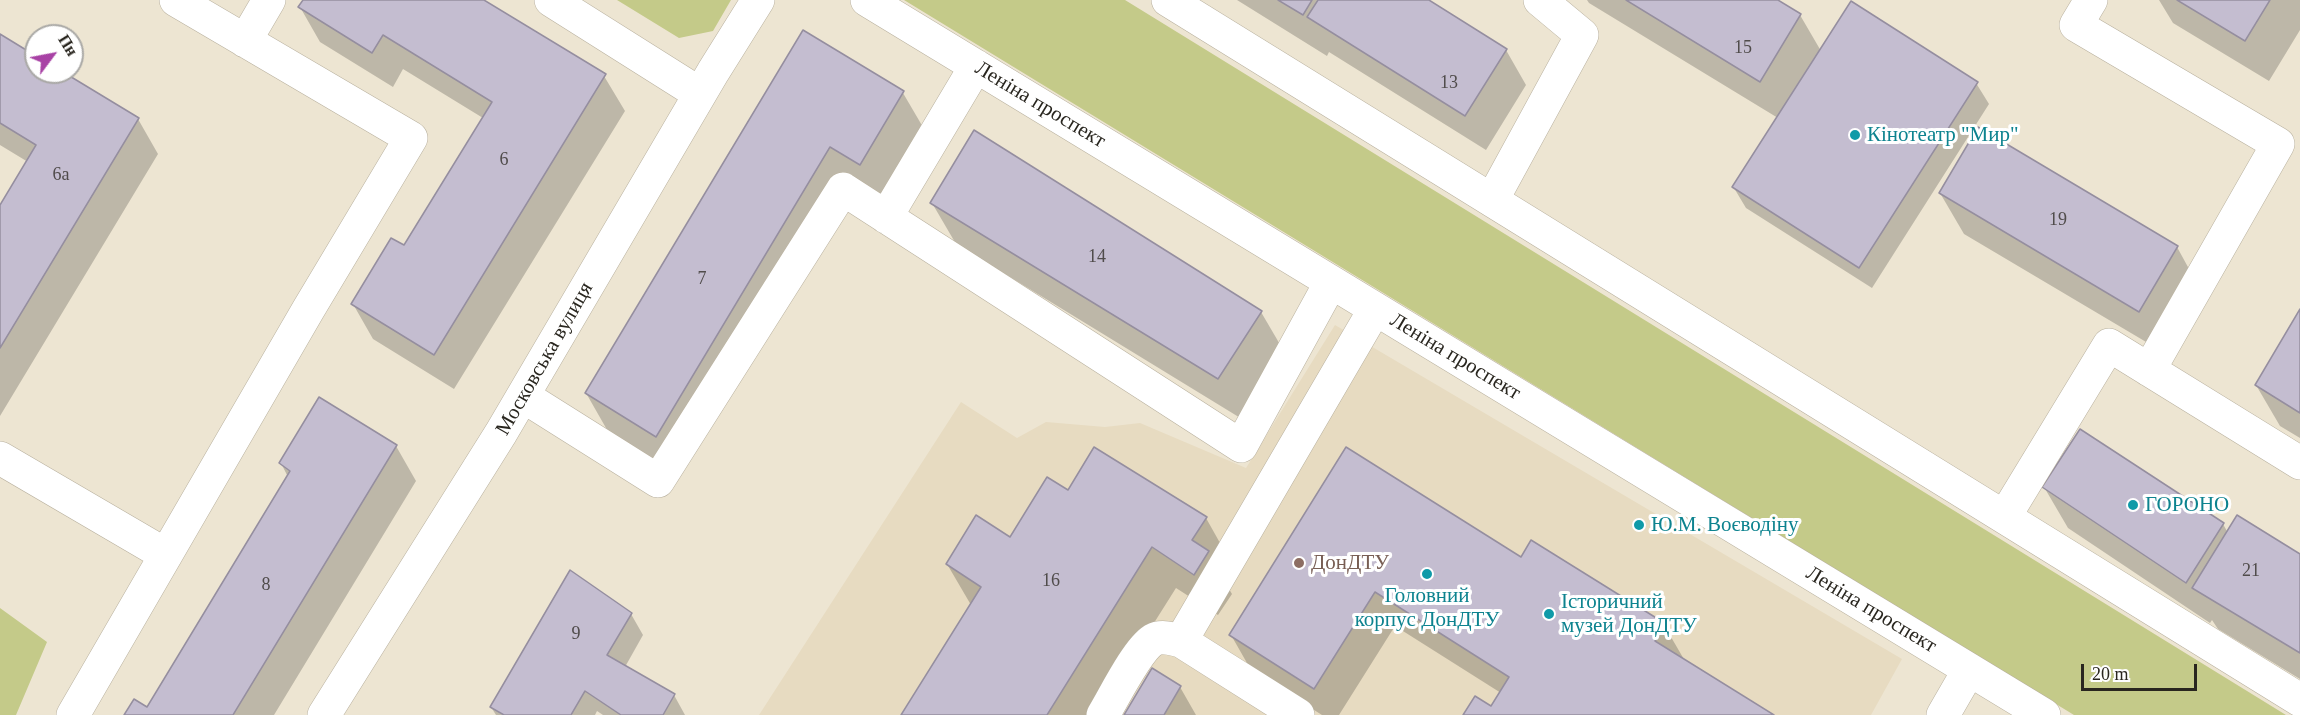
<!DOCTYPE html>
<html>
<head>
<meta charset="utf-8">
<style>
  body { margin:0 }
  #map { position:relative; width:2300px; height:715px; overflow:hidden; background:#ede5d2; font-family:"Times New Roman",serif }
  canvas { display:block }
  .north { position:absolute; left:24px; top:24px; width:60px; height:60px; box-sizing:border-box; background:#fff; border:2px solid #a9a8a5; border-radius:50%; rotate:58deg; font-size:16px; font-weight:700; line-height:24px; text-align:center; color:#29261f }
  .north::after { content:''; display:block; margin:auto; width:21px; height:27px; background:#a842a5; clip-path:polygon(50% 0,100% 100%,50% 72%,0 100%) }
  .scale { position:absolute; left:2081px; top:664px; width:116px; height:27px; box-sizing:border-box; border:3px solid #29261f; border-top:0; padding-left:8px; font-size:18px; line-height:21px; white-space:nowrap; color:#29261f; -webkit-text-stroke:4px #fff; paint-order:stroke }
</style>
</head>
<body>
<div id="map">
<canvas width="2300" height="715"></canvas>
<div class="north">Пн</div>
<div class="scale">20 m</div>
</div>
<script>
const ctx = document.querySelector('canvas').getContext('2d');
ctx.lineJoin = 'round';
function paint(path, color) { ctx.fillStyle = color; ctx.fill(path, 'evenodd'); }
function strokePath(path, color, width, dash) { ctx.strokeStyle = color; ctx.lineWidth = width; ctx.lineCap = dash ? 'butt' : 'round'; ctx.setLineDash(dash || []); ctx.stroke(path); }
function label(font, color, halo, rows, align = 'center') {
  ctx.font = font + ' "Times New Roman",serif'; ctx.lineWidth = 6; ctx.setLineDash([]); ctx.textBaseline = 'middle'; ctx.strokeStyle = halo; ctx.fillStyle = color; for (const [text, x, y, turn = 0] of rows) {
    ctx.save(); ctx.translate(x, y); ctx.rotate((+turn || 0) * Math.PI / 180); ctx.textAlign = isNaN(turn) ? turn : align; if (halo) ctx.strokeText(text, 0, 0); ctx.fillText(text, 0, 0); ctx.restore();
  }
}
paint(new Path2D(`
  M1335,325L1902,659L1871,715H759L961,402L1017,438L1046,422L1105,427L1140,423L1246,468Z`), '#e7dbc1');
paint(new Path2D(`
  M617,0H731L713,31L679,38Z
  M904,0H1125L2286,715H2074Z
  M0,608L47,642L16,715H0Z`), '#c4ca89');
paint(new Path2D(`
  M304,0H482L604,76L625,111L454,389L373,339L353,304L404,247L483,118L403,69L393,87L320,42L300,7Z
  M1237,0H1427L1506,50L1526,85L1486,150L1329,52L1327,56Z
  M1587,0H1775L1800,15L1821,51L1976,83L1989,104L1872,288L1746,208L1734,188L1778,118L1589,3Z
  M2159,0H2300V30L2269,81L2173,23Z
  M804,32L903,93L927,134L884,205L854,188L680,477L610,435L586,393Z
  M0,36L36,57V72H60L138,119L158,154L0,416V208L28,162L0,145Z
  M1940,193L2177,247L2200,289L2163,352L1964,234Z
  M932,203L1261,312L1285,353L1242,419L956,244Z
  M2300,312V438L2280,426L2256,385Z
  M396,446L416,481L274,715H126L147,709L288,477L281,463Z
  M1347,449L1521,559L1664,625L1685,661L1771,715H1465L1491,708L1501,693L1395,626L1339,715H1322L1251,670L1231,635Z
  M2044,487L2223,524L2228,533L2300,555V679L2218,629L2212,620L2210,623L2068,528Z
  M1068,492L1206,518L1229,559L1220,574L1232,594L1218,615L1176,588L1096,715H903L971,605L947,564L1011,539Z
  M631,614L643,635L625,667L674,695L685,715H603L597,711L595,715H496L491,707Z
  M1153,670L1180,687L1196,715H1126Z`), '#0003');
const building = new Path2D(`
  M303,0H484L606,74L434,355L351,304L391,238L404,245L492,102L383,35L372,53L298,7Z
  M1278,0H1312L1303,15Z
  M1318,0H1429L1507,49L1465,116L1307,17Z
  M1626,0H1778L1801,14L1760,82Z
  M2177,0H2270L2245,41Z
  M1851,1L1978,82L1859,268L1732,187Z
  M803,30L904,91L860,165L830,147L656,437L585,393Z
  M0,34L36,56V72H63L139,118L0,348V205L36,145L0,123Z
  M1978,127L2178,246L2139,312L1939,193Z
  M974,130L1262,311L1218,379L930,203Z
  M2300,309V413L2255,385Z
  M319,397L397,445L233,715H124L134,699L147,707L290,471L279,463Z
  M2080,429L2224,523L2186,583L2042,487Z
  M1094,447L1207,517L1192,540L1209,551L1194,575L1152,547L1047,715H901L981,587L946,564L976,515L1010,537L1047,477L1068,490Z
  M1346,447L1521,557L1531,540L1666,624L1655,641L1774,715H1463L1475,696L1491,706L1509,677L1375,592L1314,689L1229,635Z
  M2237,515L2300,554V653L2192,588Z
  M570,570L632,613L607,655L675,694L663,715H621L585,691L571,715H504L490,707Z
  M1152,668L1181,686L1164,715H1124Z`);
paint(building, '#c4bdd0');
strokePath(building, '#958e9f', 1.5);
const minor = new Path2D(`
  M551,0L700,94
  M867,0L2044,715
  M1168,0L2300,700
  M2091,0L2076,25L2278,144L2149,370
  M245,41L269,0
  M1492,200L1582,35L1540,0
  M886,217L976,66
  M523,396L658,481L843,189L1241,446L1331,282
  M0,458L166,555
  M2005,516L2109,345L2300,463
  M73,715L308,310L411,138L176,0
  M324,715L501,433L713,72L758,0
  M1103,715C1114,697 1137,650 1153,640C1162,635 1172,639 1181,641
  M1298,715L1181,641L1375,309
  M1943,715L1969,670`);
strokePath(minor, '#b8b09e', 34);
strokePath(minor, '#fff', 33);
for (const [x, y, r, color] of [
  [1855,135,6,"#0f9aa8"],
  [2133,505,6,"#0f9aa8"],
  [1639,525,6,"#0f9aa8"],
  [1299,563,6,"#8d6e63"],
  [1427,574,6,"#0f9aa8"],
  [1549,614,6,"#0f9aa8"]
]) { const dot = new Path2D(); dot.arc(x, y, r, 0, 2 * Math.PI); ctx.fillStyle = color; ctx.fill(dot); strokePath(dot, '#fff', 2); }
label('18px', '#504c4b', null, [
  ["15",1743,48],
  ["13",1449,83],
  ["6",504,160],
  ["6а",61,175],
  ["19",2058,220],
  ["14",1097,257],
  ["7",702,279],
  ["21",2251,571],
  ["16",1051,581],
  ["8",266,585],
  ["9",576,634]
]);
label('21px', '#29261f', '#fff', [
  ["Леніна проспект",1040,105,31],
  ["Леніна проспект",1455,357,31],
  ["Московська вулиця",545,359,-60],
  ["Леніна проспект",1871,610,31]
]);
label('21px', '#0d838f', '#fff', [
  ["Кінотеатр \"Мир\"",1867,135],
  ["ГОРОНО",2145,505],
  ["Ю.М. Воєводіну",1651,525],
  ["Головний",1427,596,"center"],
  ["корпус ДонДТУ",1427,620,"center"],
  ["Історичний",1561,602],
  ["музей ДонДТУ",1561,626]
], 'left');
label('21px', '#785e54', '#fff', [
  ["ДонДТУ",1311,563]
], 'left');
</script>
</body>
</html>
